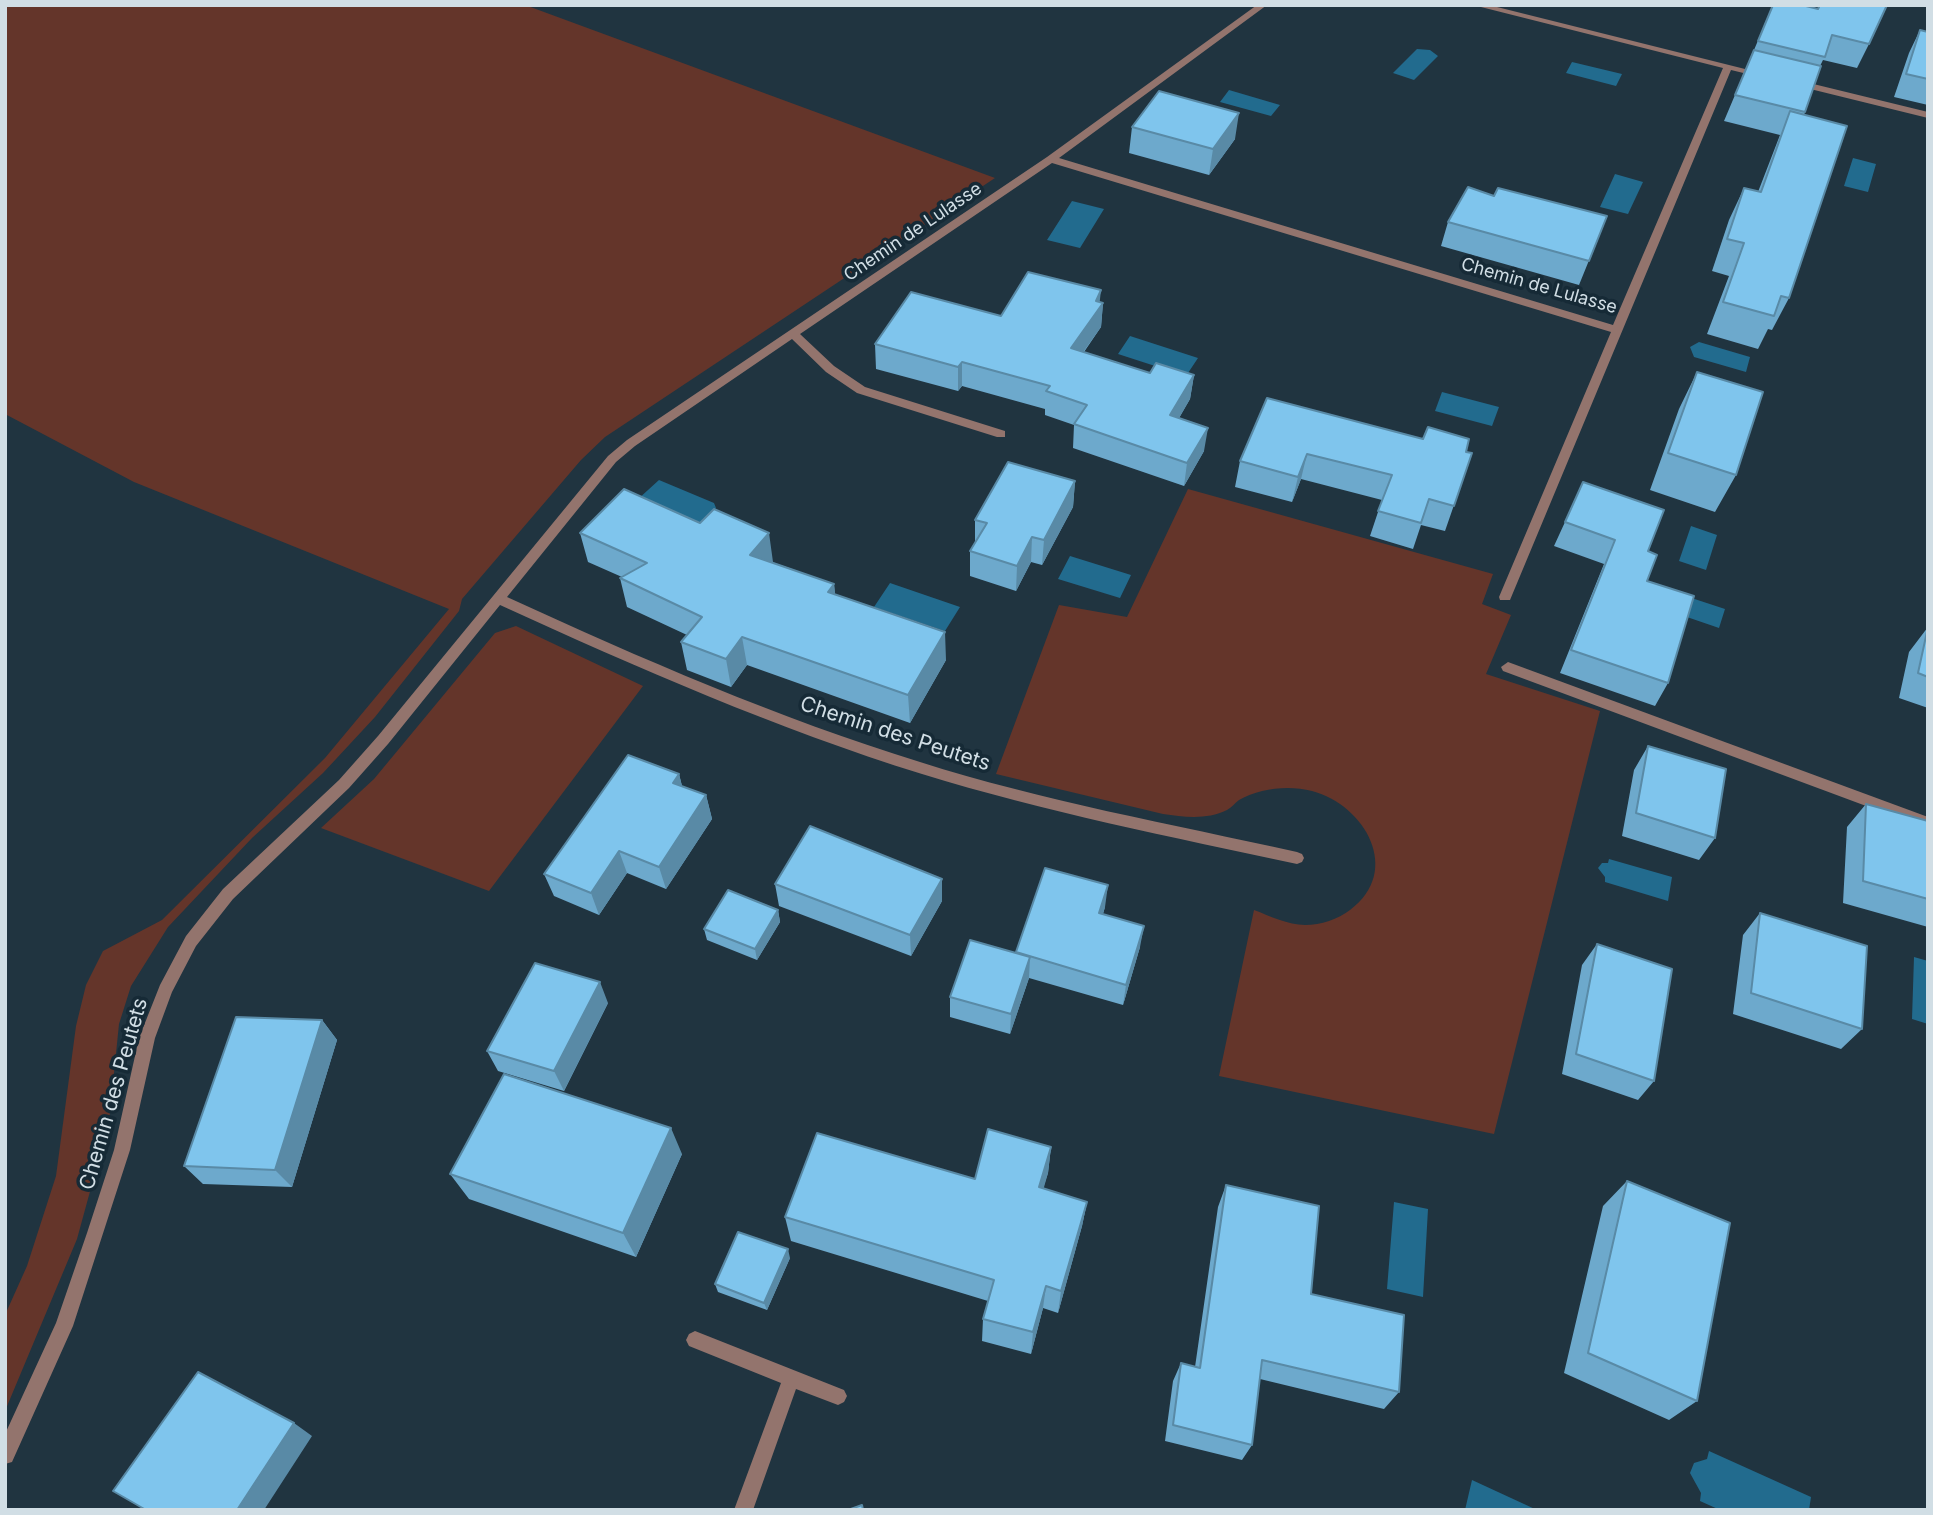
<!DOCTYPE html>
<html>
<head>
<meta charset="utf-8">
<style>
  body { margin:0 }
  #map { position:relative; width:1933px; height:1515px; overflow:hidden; background:#203440; font-family:Inter,sans-serif }
  canvas { display:block }
  .frame { position:absolute; inset:0; border:7px solid #d1dee5; pointer-events:none }
</style>
</head>
<body>
<div id="map">
<canvas width="1933" height="1515"></canvas>
<div class="frame"></div>
</div>
<script>
const ctx = document.querySelector('canvas').getContext('2d');
ctx.lineJoin = 'round';
function paint(path, color) { ctx.fillStyle = color; ctx.fill(path, 'evenodd'); }
function strokePath(path, color, width, dash) { ctx.strokeStyle = color; ctx.lineWidth = width; ctx.lineCap = dash ? 'butt' : 'round'; ctx.setLineDash(dash || []); ctx.stroke(path); }
function label(font, color, halo, rows, align = 'center') {
  ctx.font = font + ' Inter,sans-serif'; ctx.lineWidth = 7; ctx.setLineDash([]); ctx.textBaseline = 'middle'; ctx.strokeStyle = halo; ctx.fillStyle = color; for (const [text, x, y, turn = 0] of rows) {
    ctx.save(); ctx.translate(x, y); ctx.rotate((+turn || 0) * Math.PI / 180); ctx.textAlign = isNaN(turn) ? turn : align; if (halo) ctx.strokeText(text, 0, 0); ctx.fillText(text, 0, 0); ctx.restore();
  }
}
paint(new Path2D(`
  M5,5H525L995,178L605,437L581,460L462,599L459,611L375,717L323,773L252,838L168,927L131,986L119,1024L109,1122L77,1239L5,1411V1315L27,1266L56,1176L76,1026L86,985L103,951L162,920L325,758L449,609L134,482L5,414Z
  M1188,489L1493,574L1482,604L1511,615L1486,674L1600,711L1494,1134L1219,1076L1254,910C1270,916 1288,925 1305,925C1321,925 1338,919 1350,910C1403,871 1365,805 1312,791C1289,785 1260,788 1239,800C1235,803 1231,808 1227,810C1207,820 1184,817 1163,814L996,774L1059,605L1127,617Z
  M516,626L643,686L489,891L321,828L374,779L495,633Z`), '#64352a');
paint(new Path2D(`
  M1417,49L1430,50L1438,56L1414,80L1393,73Z
  M1572,62L1622,74L1616,86L1566,73Z
  M1229,90L1280,105L1271,116L1220,102Z
  M1853,158L1876,164L1868,192L1844,186Z
  M1615,174L1643,182L1628,214L1600,207Z
  M1072,201L1104,209L1080,248L1047,240Z
  M1130,336L1198,358L1186,376L1118,354Z
  M1699,342L1750,357L1746,372L1694,357L1690,347Z
  M1442,392L1499,407L1492,426L1435,411Z
  M659,480L714,503L716,508L698,526L637,500Z
  M1691,526L1717,535L1706,570L1679,561Z
  M1070,556L1131,575L1120,598L1058,579Z
  M890,583L960,607L945,631L874,607Z
  M1655,586L1725,609L1719,628L1649,604Z
  M1609,859L1672,877L1668,901L1605,882V877L1598,868L1602,863H1608Z
  M1914,957L1928,961V1024L1912,1019Z
  M1394,1202L1428,1209L1423,1297L1387,1289Z
  M1709,1451L1811,1497L1809,1510H1720L1700,1501L1701,1493L1690,1473L1694,1463L1707,1459Z
  M1472,1480L1537,1510H1465Z`), '#226b8e');
paint(new Path2D(`
  M1508,662L1928,817V829L1503,671L1501,667Z`), '#93746d');
paint(new Path2D(`
  M1257,5H1267L1059,158L1613,325L1723,68L1473,5H1489L1769,75L1764,78L1731,70L1510,600H1500L1499,597L1611,332L1052,163L800,334L834,366L865,387L1005,431V437H997L857,393L826,372L792,339L635,446L616,462L507,597C642,659 778,718 920,762C1043,801 1171,824 1297,852L1302,854L1304,858L1302,862L1297,864C1172,837 1045,812 922,774C777,729 638,668 500,605L388,744L349,788L233,899L196,946L172,992L155,1038L130,1150L73,1326L12,1462L5,1464V1434L56,1323L87,1233L114,1150L139,1038L160,985L186,936L223,889L339,780L378,736L608,456L627,440L1047,157Z
  M1797,80L1928,112V118L1794,85L1792,83Z
  M695,1331L844,1390L847,1396L844,1402L838,1405L796,1389L753,1510H734L781,1383L689,1346L686,1340L689,1334Z`), '#93746d');
paint(new Path2D(`
  M1773,5L1869,44L1857,68L1823,60L1820,66H1821L1804,115L1789,298L1772,330L1768,329L1758,349L1707,334L1729,276L1712,271L1729,220L1744,188L1758,192L1780,135L1724,121Z
  M1920,30L1928,32V105L1894,97L1909,53Z
  M1132,127L1235,139L1209,175L1129,153Z
  M1494,196L1607,216L1579,285L1441,246L1448,222Z
  M1100,302L1103,303L1101,327L1084,352L1150,373L1194,375L1190,399L1179,418L1204,451L1184,486L1073,448L1074,425L1045,415V409L962,386L958,391L876,369L875,344L1001,316Z
  M1697,372L1736,475L1715,512L1650,490L1679,409Z
  M1267,398L1472,453L1445,531L1421,525L1413,549L1370,536L1382,500L1301,479L1292,502L1235,487L1240,461Z
  M1075,481L1073,507L1042,565L1031,562L1016,591L970,576V551L975,543V520Z
  M1565,522L1648,551L1647,581L1668,683L1655,706L1560,673L1604,564L1554,546Z
  M700,523L773,562H772L834,584L835,595L946,660L910,723L747,665L731,687L687,670L681,642L687,635L627,607L620,578L622,577L588,562L580,533Z
  M1928,627V708L1899,698L1909,652Z
  M1648,746L1715,838L1699,860L1622,836L1634,770Z
  M679,774L682,786L706,795L712,819L666,889L627,873L599,915L554,896L544,874Z
  M1866,804L1928,821V927L1843,903L1847,827Z
  M942,879V901L911,956L779,906L775,884Z
  M1105,907L1103,914L1140,947L1123,1005L1029,978L1010,1034L950,1017V997L1016,953Z
  M778,910L780,922L757,960L707,940L704,929Z
  M1760,913L1862,1029L1841,1049L1733,1014L1743,935Z
  M1597,944L1654,1081L1638,1100L1562,1074L1582,965Z
  M608,1003L564,1091L498,1071L487,1051Z
  M322,1020L337,1040L292,1187L203,1184L184,1166Z
  M1051,1147L1048,1173L1043,1188L1087,1202L1082,1226L1058,1313L1043,1308L1031,1354L982,1341L983,1319L988,1301L791,1241L785,1217L975,1179Z
  M682,1154L636,1257L469,1199L450,1174Z
  M1627,1181L1697,1401L1669,1420L1564,1373L1603,1206Z
  M1226,1185L1311,1294L1399,1392L1384,1409L1260,1379L1252,1445L1242,1460L1165,1441L1173,1381L1181,1363L1195,1367L1218,1207Z
  M790,1258L767,1310L718,1292L715,1284Z`), '#6da9cc');
paint(new Path2D(`
  M1239,113L1235,139L1209,175L1213,149Z
  M1101,290L1099,308L1103,303L1101,327L1069,372L1071,348Z
  M962,362V386L958,391V367Z
  M1194,375L1190,399L1167,439L1170,415Z
  M1208,428L1204,451L1184,486L1187,463Z
  M1307,454L1301,479L1292,502L1298,477Z
  M1075,481L1073,507L1042,565L1044,540Z
  M769,533L773,562L755,583L750,555Z
  M1032,537L1031,562L1016,591L1017,566Z
  M834,584L837,612L828,592Z
  M945,632L946,660L910,723L908,695Z
  M742,637L747,665L731,687L726,659Z
  M679,774L685,798L673,783Z
  M706,795L712,819L666,889L659,867Z
  M619,851L627,873L599,915L591,893Z
  M942,879V901L911,956L910,935Z
  M1108,885L1105,907L1096,935L1099,913Z
  M778,910L780,922L757,960L755,949Z
  M1144,926L1140,947L1123,1005L1126,985Z
  M1030,957L1029,978L1010,1034L1011,1014Z
  M600,982L608,1003L564,1091L554,1071Z
  M322,1020L337,1040L292,1187L275,1170Z
  M671,1128L682,1154L636,1257L623,1233Z
  M1051,1147L1048,1173L1037,1212L1039,1187Z
  M1087,1202L1082,1226L1058,1313L1061,1291Z
  M788,1249L790,1258L767,1310L764,1303Z
  M1046,1286L1043,1308L1031,1354L1033,1332Z
  M294,1423L312,1436L264,1510H237Z`), '#598aa6');
const building = new Path2D(`
  M1773,5H1802L1818,9L1820,5H1887L1869,44L1832,35L1825,57L1758,41Z
  M1920,30L1928,32V79L1906,74Z
  M1754,50L1821,66L1805,112L1735,95Z
  M1159,91L1239,113L1213,149L1132,127Z
  M1790,111L1847,126L1789,298L1781,296L1774,316L1723,302L1744,243L1727,239L1744,188L1761,192Z
  M1468,187L1494,196L1498,188L1607,216L1589,261L1448,222Z
  M1028,272L1101,290L1096,301L1103,303L1071,348L1150,373L1156,363L1194,375L1170,415L1208,428L1187,463L1074,424L1087,405L1046,391L1050,386L962,362L958,367L875,344L911,292L1001,316Z
  M1697,372L1763,392L1736,475L1668,453Z
  M1267,398L1423,439L1428,427L1469,439L1466,452L1472,453L1454,506L1429,499L1421,523L1378,511L1392,475L1307,454L1298,477L1240,461Z
  M1008,462L1075,481L1044,540L1032,537L1017,566L970,551L987,523L975,520Z
  M1583,482L1664,510L1648,551L1657,555L1647,581L1694,596L1668,683L1571,650L1615,540L1565,522Z
  M624,489L700,523L714,509L769,533L750,555L834,584L828,592L945,632L908,695L742,637L726,659L681,642L702,617L620,578L647,563L580,533Z
  M1928,627V677L1918,673Z
  M1648,746L1726,769L1715,838L1636,813Z
  M628,755L679,774L673,783L706,795L659,867L619,851L591,893L544,874Z
  M1866,804L1928,821V899L1863,881Z
  M810,826L942,879L910,935L775,884Z
  M1045,868L1108,885L1099,913L1144,926L1126,985L1016,952Z
  M728,890L778,910L755,949L704,929Z
  M1760,913L1867,946L1862,1029L1751,993Z
  M970,940L1030,957L1011,1014L950,997Z
  M1597,944L1672,969L1654,1081L1576,1054Z
  M535,963L600,982L554,1071L487,1051Z
  M236,1017L322,1020L275,1170L184,1166Z
  M504,1074L671,1128L623,1233L450,1174Z
  M988,1129L1051,1147L1039,1187L1087,1202L1061,1291L1046,1286L1033,1332L983,1319L994,1280L785,1217L817,1133L975,1179Z
  M1627,1181L1730,1223L1697,1401L1588,1353Z
  M1226,1185L1319,1206L1311,1294L1404,1315L1399,1392L1262,1360L1252,1445L1173,1425L1181,1363L1200,1368Z
  M738,1232L788,1249L764,1303L715,1284Z
  M198,1372L294,1423L237,1510H146L113,1491Z
  M862,1505L863,1510H848Z`);
paint(building, '#7fc5ed');
strokePath(building, '#598aa6', 2);
label('18px', '#d1dee5', '#162a36', [
  ["Chemin de Lulasse",913,232,-34],
  ["Chemin de Lulasse",1539,286,16]
]);
label('21px', '#d1dee5', '#162a36', [
  ["Chemin des Peutets",895,734,18],
  ["Chemin des Peutets",114,1094,-74]
]);
</script>
</body>
</html>
